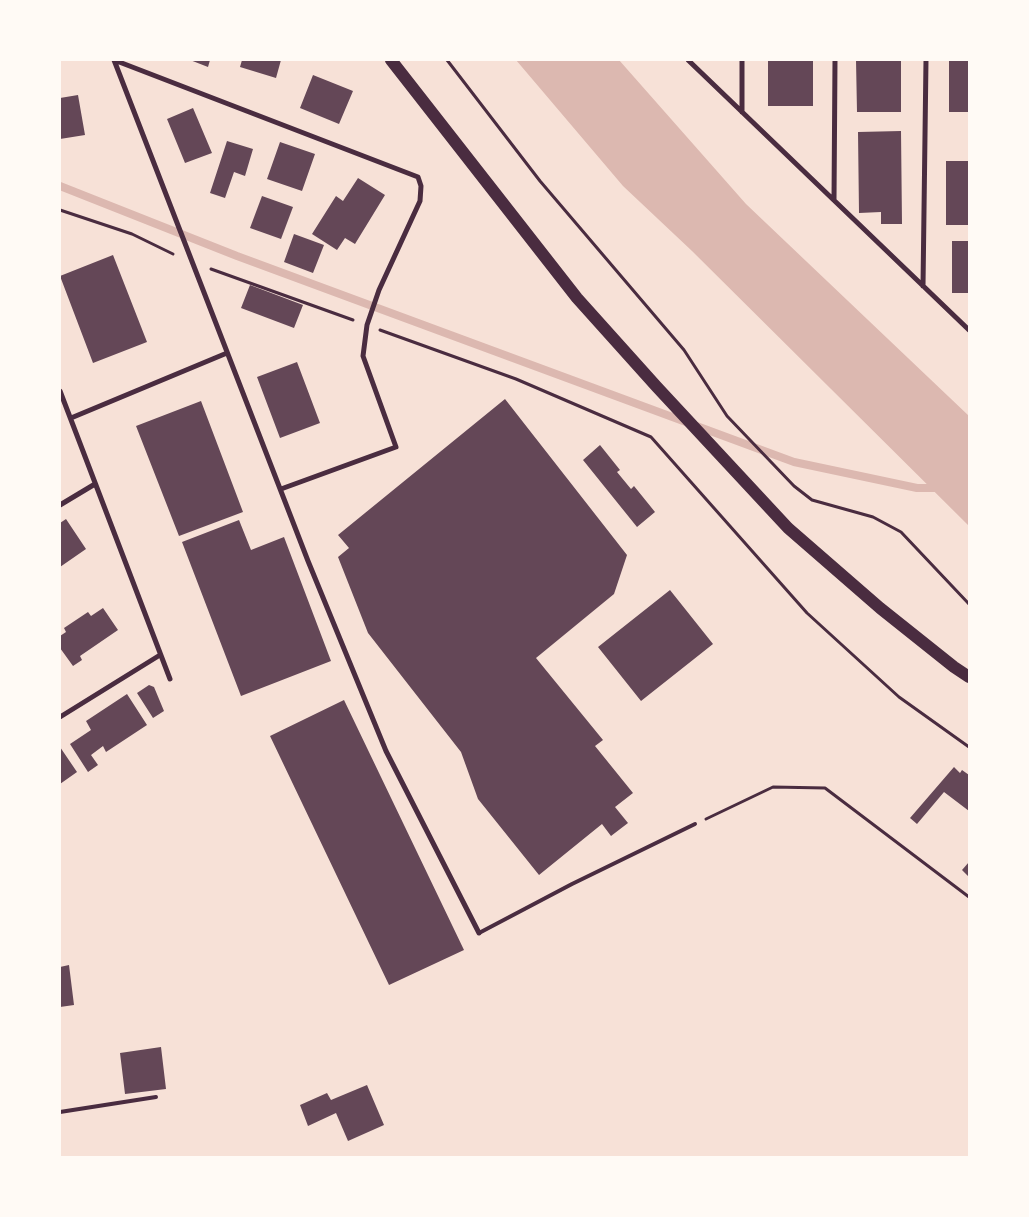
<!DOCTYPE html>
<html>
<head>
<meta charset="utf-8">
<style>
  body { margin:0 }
  #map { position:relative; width:1029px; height:1217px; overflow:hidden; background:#f7e1d7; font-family:"Source Serif 4",serif }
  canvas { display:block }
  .frame { position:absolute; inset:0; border:61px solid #fffaf5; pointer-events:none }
</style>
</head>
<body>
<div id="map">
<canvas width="1029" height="1217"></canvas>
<div class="frame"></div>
</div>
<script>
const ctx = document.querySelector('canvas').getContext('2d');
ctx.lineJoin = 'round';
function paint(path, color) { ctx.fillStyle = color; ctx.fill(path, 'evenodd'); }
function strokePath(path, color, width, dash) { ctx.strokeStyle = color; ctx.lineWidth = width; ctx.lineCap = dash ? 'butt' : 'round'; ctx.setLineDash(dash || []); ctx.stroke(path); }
paint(new Path2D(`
  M516,60H619L746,204L969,416V526L692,251L623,186Z`), '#dcb8b0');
strokePath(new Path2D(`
  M60,186L237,256L794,462L917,488H940`), '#dcb8b0', 8);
paint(new Path2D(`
  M190,60H210L208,67Z
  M242,60H281L276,78L240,67Z
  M768,60H813V106H768Z
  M856,60H901V112H857Z
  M949,60H969V112H949Z
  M313,75L353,91L339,124L300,108Z
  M78,95L85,135L60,139V98Z
  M193,108L212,153L185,163L167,119Z
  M901,131L902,224H881V212L859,213L858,132Z
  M227,141L253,149L245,176L234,172L225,198L210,193Z
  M280,142L315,154L302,191L267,179Z
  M946,161H969V225H946Z
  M358,178L385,195L355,244L345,238L337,250L312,234L336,196L343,201Z
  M262,196L293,207L281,239L250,228Z
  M294,234L324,245L313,273L284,262Z
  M952,241H969V293H952Z
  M113,255L147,342L93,363L60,276Z
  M250,285L303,305L294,328L241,308Z
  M297,362L320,423L280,438L257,377Z
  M505,399L627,555L614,594L536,658L603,740L595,746L633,793L615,807L628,823L611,836L602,824L539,875L478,799L461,752L368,633L338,557L349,548L338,535Z
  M201,401L243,512L179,536L136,426Z
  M600,445L620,470L617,472L631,489L634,486L655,512L637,527L583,460Z
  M66,519L86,549L60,567V523Z
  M239,520L251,550L284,537L331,661L241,696L182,542Z
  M670,590L713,644L641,701L598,647Z
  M103,608L118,630L80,656L82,660L73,666L60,648V636L66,632L64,628L88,612L91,616Z
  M149,685L154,687L164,711L153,718L137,693Z
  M127,694L147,725L106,752L103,746L91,755L98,765L88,772L70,744L91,730L86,721Z
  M344,700L464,950L389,985L270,736Z
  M60,747L77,772L60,784Z
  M954,767L960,773L962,770L969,775V811L944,792L917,824L910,818Z
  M969,862V877L962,870Z
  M69,965L74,1005L60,1007V967Z
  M161,1047L166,1089L125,1094L120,1053Z
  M367,1085L384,1125L348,1141L336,1113L308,1126L300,1105L327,1093L331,1100Z`), '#644757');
strokePath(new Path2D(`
  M447,60L540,181L684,350L727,416L794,486L812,500L873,517L901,532L969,604
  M60,210L132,234L173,254
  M211,269L353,320
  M380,330L516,379L651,437L807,613L899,697L969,747
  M706,819L773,787L825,788L969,897`), '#4a2c40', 3);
strokePath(new Path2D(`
  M479,933L572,884L695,824
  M60,1112L156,1097`), '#4a2c40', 4);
strokePath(new Path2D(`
  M114,60L308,561L386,751L479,933
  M114,60L418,177L421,186L420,201L379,290L367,325L363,356L396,447L281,489
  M688,60L969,330
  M742,112V60
  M834,200L835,60
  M923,286L926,60
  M60,391L170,679
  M71,418L227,353
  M60,505L95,484
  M60,717L160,655`), '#4a2c40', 5);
strokePath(new Path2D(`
  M391,60L577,298L656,386L788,528L880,608L954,667L969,677`), '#4a2c40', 12);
</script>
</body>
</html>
